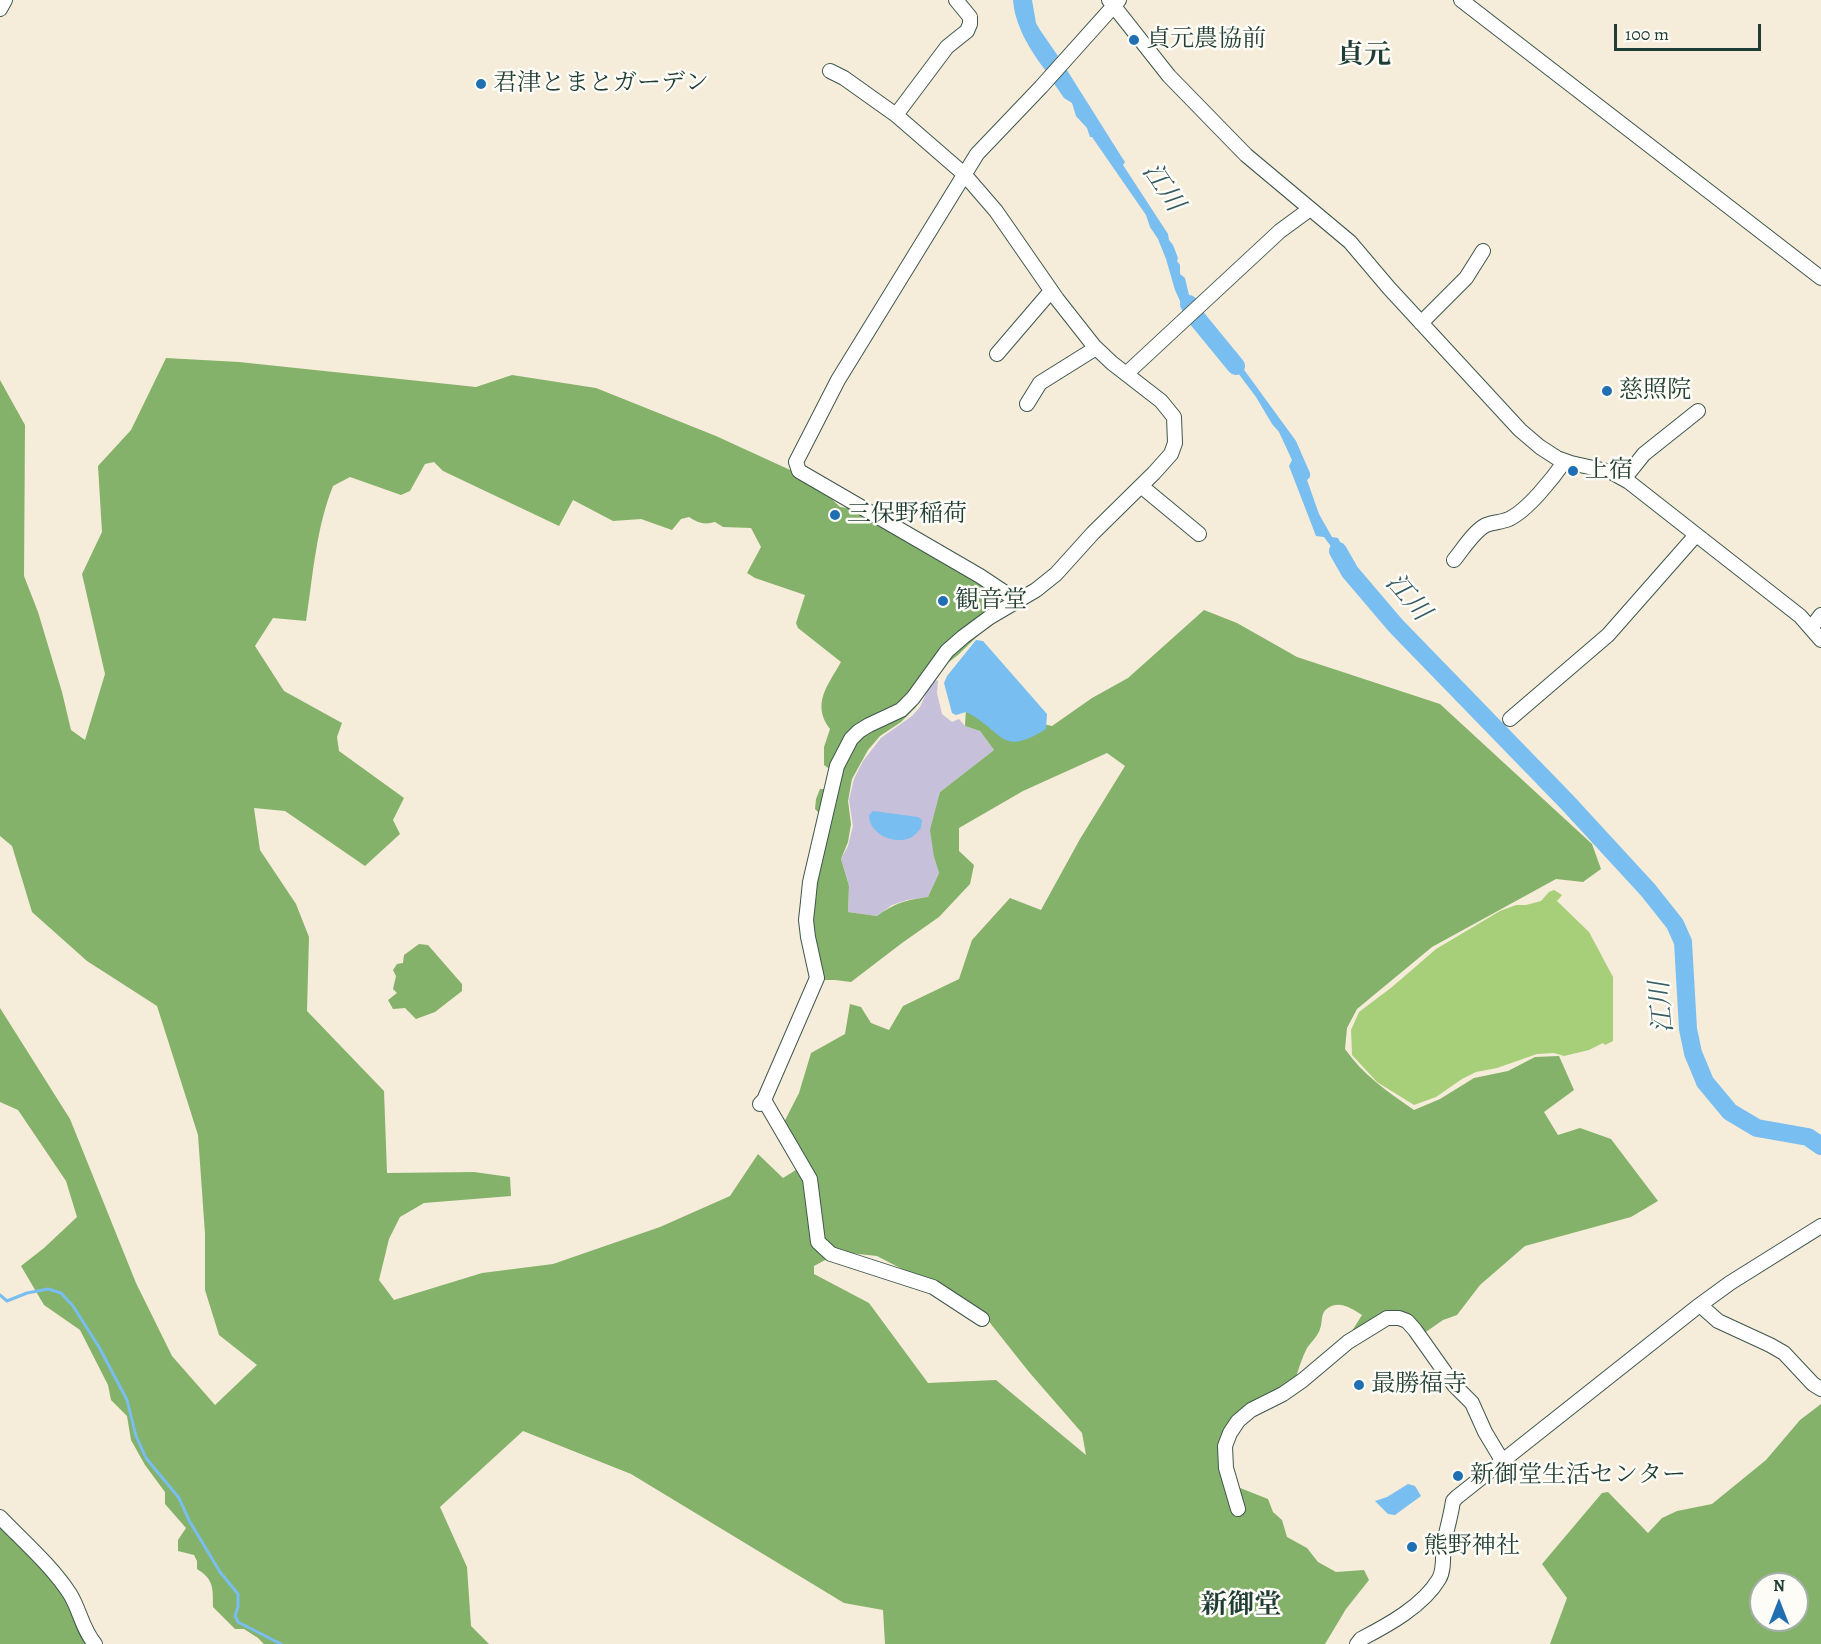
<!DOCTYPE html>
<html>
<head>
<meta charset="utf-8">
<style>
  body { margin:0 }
  #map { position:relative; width:1821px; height:1644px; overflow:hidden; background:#f6ecda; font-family:Alegreya,serif }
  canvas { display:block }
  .north { position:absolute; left:1749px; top:1572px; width:60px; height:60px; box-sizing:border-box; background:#fdfcf7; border:2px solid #a4b0a9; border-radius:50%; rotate:0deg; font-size:16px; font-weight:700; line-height:24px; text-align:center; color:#1f3d34 }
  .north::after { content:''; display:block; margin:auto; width:21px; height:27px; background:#1f6fb2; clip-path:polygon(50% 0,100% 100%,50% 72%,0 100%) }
  .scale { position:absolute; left:1614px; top:24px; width:147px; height:27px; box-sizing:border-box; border:3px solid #1f3d34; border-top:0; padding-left:8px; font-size:18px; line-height:21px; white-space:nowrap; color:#1f3d34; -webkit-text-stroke:4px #fdfcf7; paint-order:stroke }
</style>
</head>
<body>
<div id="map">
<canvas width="1821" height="1644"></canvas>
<div class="north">N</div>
<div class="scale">100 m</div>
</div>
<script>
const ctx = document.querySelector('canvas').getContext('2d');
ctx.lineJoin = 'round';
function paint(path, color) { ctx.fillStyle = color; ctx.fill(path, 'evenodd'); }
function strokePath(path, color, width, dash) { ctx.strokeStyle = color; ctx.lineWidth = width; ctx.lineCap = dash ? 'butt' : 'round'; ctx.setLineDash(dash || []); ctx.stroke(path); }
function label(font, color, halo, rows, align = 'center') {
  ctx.font = font + ' Alegreya,"Noto Serif JP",serif'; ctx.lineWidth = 5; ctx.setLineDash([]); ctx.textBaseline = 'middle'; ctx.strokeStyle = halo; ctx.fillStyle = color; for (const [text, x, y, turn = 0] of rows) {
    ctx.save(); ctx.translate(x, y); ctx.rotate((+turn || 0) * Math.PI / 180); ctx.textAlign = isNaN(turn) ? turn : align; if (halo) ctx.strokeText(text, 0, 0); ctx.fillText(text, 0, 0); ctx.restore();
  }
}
paint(new Path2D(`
  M938,680L937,693L942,714L952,722L959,719L965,726L980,731L994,750L940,792L934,857L939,873L928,897L907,900L892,905L877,916L848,912L849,886L841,859L848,846L853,826L849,800L854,779L863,761L881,738L912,716L920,707L931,683Z`), '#c6c0da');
paint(new Path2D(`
  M1554,890L1562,895L1557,901L1589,932L1613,977V1041L1605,1045L1603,1043L1589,1050L1564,1056L1554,1053L1537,1054L1497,1068L1476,1072L1462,1079L1436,1097L1414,1105L1377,1082L1352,1055L1351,1030L1359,1012L1392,987L1436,949L1500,911L1516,905H1526L1541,901L1549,892Z`), '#a7cf7a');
paint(new Path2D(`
  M166,358L239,362L476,387L512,375L596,388L716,436L812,480L840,507L862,510L999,595L1002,602L995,619L958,655L936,672L924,690L916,707L901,722L880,736L868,750L852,779L848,801L851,824L848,842L841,859L849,886L848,912L877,916C895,903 906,900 928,897L939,873L934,857L930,830L940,792L994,750L980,731L965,726L966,708L1052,726L1092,698L1128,678L1204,610L1237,623L1297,657L1440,704L1592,844L1601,869L1583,882L1556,879L1432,947L1357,1009L1347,1028L1345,1049C1363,1075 1388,1092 1414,1110L1440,1099L1474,1078L1508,1071L1535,1057L1559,1056L1574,1090L1544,1112L1558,1135L1580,1128L1611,1139L1658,1201L1631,1217L1525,1246L1480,1285L1457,1315L1443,1320L1423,1334L1406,1316L1354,1332L1352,1331L1362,1315C1352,1309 1340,1300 1328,1308C1320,1313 1323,1321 1320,1329C1318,1336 1311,1342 1307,1348C1299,1364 1295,1381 1291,1397L1280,1394L1233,1422L1225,1482L1268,1499L1273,1512L1282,1520L1287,1537L1307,1548L1318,1562L1336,1572L1364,1570L1369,1580L1346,1609L1325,1644H885L883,1610L844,1603L631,1474L523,1431L440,1507L467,1567L471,1626L489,1644H264L258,1638L244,1629H235L213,1607C213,1589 214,1579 197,1569V1561L194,1555L178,1551V1540L186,1528L165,1504V1492L145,1465L131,1440L127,1416L111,1400L108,1385L80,1330L44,1305L21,1266L44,1248L77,1217L66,1181L18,1110L0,1102V1008L70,1119L136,1283L172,1356L215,1405L257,1365L219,1335L205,1290V1234L198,1135L157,1006L87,961L32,912L12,846L0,836V380L25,425L24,576L38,612L62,692L71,730L85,740L105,674L82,574L102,532L98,466L131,430ZM434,462L443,471L559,526L573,500L613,521L641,519L672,530L681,519L689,517C698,523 704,525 715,522L723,527L751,528L761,547L747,573L755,578L805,595L796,623L798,628L841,662C828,685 811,704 830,729L824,747V765L838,775L827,789H820L816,799L815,809L818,812L822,810L802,927L820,980H835L851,982L902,943L939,917L970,884L974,865L959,851V828L1023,791L1107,753L1125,766L1080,839L1041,910L1010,898L972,940L959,979L903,1006L889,1030L871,1023L861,1007L850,1004L845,1034L811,1053L799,1093L778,1134L799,1168L783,1178L758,1154L730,1196L660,1227L553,1264L482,1273L394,1300L379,1280L389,1239L400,1217L424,1203L511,1196L510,1177L474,1172L387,1173L384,1091L307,1011L309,937L296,904L260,850L254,808L285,811L365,866L400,834L393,820L404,798L339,751L337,737L342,723L284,691L255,646L273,618L306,621C313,576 316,528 333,486L350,477L401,495L410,491L425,464ZM840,1252L877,1256L979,1309L1029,1372L1082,1433L1086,1455L996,1380L928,1383L869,1303L814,1274V1266Z
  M419,944L428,945L462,984V991L435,1012L416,1019L405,1008L393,1009L388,1000L397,993L393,989L396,976L393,970L397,964L403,963L404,955Z
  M1821,1404V1644H1550L1567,1598L1542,1564L1602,1493L1608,1492L1648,1533L1662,1518L1677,1511L1712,1504L1766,1460L1800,1420ZM1761,1584H1797V1620H1761Z
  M0,1525L58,1585L67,1600L89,1644H0Z`), '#85b26a');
paint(new Path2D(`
  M1013,0H1032L1036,23L1040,30L1058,56L1046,71C1030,50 1015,26 1013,0Z
  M1065,67L1121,156L1125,162L1123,165L1168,234L1169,240L1173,245L1178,258L1177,261L1180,265V274L1185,278L1189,295L1196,301L1185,312L1175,290L1166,259L1158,239L1150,227L1146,215L1092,137H1090L1087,128L1076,116L1072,103L1064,98L1053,82Z
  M1226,345L1296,441L1310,473V477L1307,480L1319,514L1332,537L1338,538L1351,563L1349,565L1350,572L1324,537L1316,536L1289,466L1292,460L1279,432L1272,424L1256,397L1220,349L1221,346Z
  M976,640L983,641L1047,714L1046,729C1000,758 1004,731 966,712L956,715L952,713L944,683L947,676Z
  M873,811L918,817L922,820L921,828C918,831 915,836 910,838C894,845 869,834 869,815Z
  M1408,1484L1415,1486L1421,1496L1395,1515L1388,1514L1375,1501L1387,1497Z`), '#79bef0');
strokePath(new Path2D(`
  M0,1295L7,1301L27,1293L48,1289L61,1293L73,1306L99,1347L127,1400L136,1436L146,1458L179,1498L190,1522L220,1572L238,1594V1607L235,1616L238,1622L281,1644`), '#79bef0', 3);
strokePath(new Path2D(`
  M1189,304L1195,316L1236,366
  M1338,551L1350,572L1396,626L1567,802L1648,890L1675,924L1683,942L1688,1029L1693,1053L1705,1082L1730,1112L1757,1128L1808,1137L1821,1146`), '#79bef0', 18);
const minor = new Path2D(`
  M1109,0L1169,76L1246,155L1350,242L1389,288L1520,430L1540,447L1557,458L1571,463L1611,472L1629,482L1800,616L1821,640
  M1461,0L1821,278
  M0,9L5,0
  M896,115L947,47L967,31L970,24V17L956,0
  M1421,323L1466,278L1483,251
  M997,354L1051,291
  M1126,374L1280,231L1310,209
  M1027,404L1040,383L1096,348
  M1624,479L1644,454L1698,411
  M1141,486L1199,534
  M1454,560C1463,549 1474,531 1486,525C1494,522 1502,522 1509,519C1528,510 1553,478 1565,461
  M1016,600L980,576L799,471L796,462L838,380L977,154L1041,87L1119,0
  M1811,628L1821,615
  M1510,719L1608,635L1696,535
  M764,1100L810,1179L818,1242L831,1254L933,1287L982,1319
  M760,1104L764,1100L817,978L808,937L806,920L808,902L810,882L837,766L851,739L859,731L869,725L901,710L913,698L947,651L963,637L990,617L1036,590L1056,574L1093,533L1154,473L1171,454L1175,443L1174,417L1161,401L1112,363L1094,346L1057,299L996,211L964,174L896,115L844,78L830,71
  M1700,1305L1718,1321L1770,1345L1784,1353L1813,1384L1821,1389
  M1238,1509L1226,1468L1225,1446L1230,1433L1238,1421L1251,1410L1283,1394L1303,1380L1348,1342L1387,1318H1399L1407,1321L1415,1330L1454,1385L1472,1403L1485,1432L1503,1462
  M0,1517C23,1541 52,1566 70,1594C80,1610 82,1629 95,1644
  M1357,1644L1361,1639C1388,1625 1423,1606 1439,1579C1445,1569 1442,1554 1444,1542C1447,1529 1451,1515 1453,1501L1457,1497L1697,1307L1730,1283L1821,1226`);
strokePath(minor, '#3f574d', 16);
strokePath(minor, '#fff', 14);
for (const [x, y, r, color] of [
  [1134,40,6,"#1f6fb2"],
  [481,84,6,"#1f6fb2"],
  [1607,391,6,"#1f6fb2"],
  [1573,471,6,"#1f6fb2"],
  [835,515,6,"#1f6fb2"],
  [943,601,6,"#1f6fb2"],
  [1359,1385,6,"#1f6fb2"],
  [1458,1476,6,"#1f6fb2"],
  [1412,1547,6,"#1f6fb2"]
]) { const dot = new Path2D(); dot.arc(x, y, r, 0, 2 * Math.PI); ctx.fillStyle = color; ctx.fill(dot); strokePath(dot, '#fdfcf7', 2); }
label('24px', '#1f3d34', '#fdfcf7', [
  ["貞元農協前",1146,40],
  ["君津とまとガーデン",493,84],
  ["慈照院",1619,391],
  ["上宿",1585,471],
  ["三保野稲荷",847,515],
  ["観音堂",955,601],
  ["最勝福寺",1371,1385],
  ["新御堂生活センター",1470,1476],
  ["熊野神社",1424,1547]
], 'left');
label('italic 26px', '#365d63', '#fdfcf7', [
  ["江川",1162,188,56],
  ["江川",1407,598,49],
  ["江川",1663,1007,-95]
]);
label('bold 27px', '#1f3d34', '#fdfcf7', [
  ["貞元",1364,56],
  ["新御堂",1241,1606]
]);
</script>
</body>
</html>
